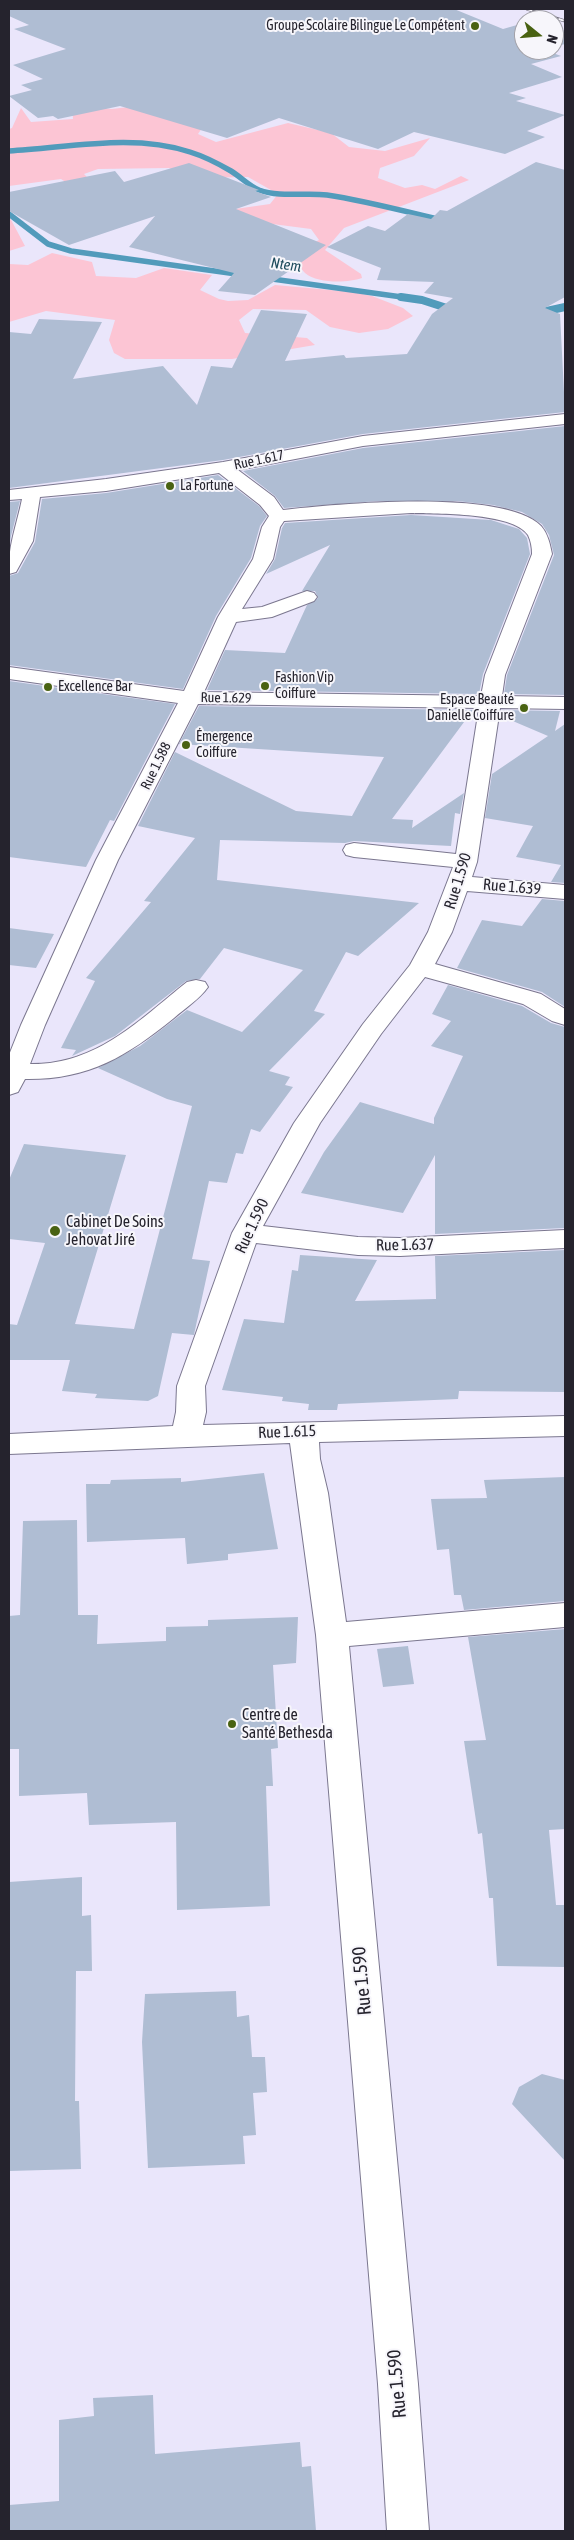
<!DOCTYPE html>
<html>
<head>
<meta charset="utf-8">
<style>
  body { margin:0 }
  #map { position:relative; width:574px; height:2540px; overflow:hidden; background:#eae6fb; font-family:"Asap Condensed",sans-serif }
  canvas { display:block }
  .frame { position:absolute; inset:0; border:10px solid #25232d; pointer-events:none }
  .north { position:absolute; left:514px; top:10px; width:50px; height:50px; box-sizing:border-box; background:#f7f6fb; border:1px solid #a3a2a9; border-radius:50%; rotate:107deg; font-size:14px; font-weight:700; line-height:20px; text-align:center; color:#25232d }
  .north::after { content:''; display:block; margin:auto; width:18px; height:22px; background:#496212; clip-path:polygon(50% 0,100% 100%,50% 72%,0 100%) }
</style>
</head>
<body>
<div id="map">
<canvas width="574" height="2540"></canvas>
<div class="frame"></div>
<div class="north">N</div>
</div>
<script>
const ctx = document.querySelector('canvas').getContext('2d');
ctx.lineJoin = 'round';
function paint(path, color) { ctx.fillStyle = color; ctx.fill(path, 'evenodd'); }
function strokePath(path, color, width, dash) { ctx.strokeStyle = color; ctx.lineWidth = width; ctx.lineCap = dash ? 'butt' : 'round'; ctx.setLineDash(dash || []); ctx.stroke(path); }
function label(font, color, halo, rows, align = 'center') {
  ctx.font = font + ' "Asap Condensed",sans-serif'; ctx.lineWidth = 4; ctx.setLineDash([]); ctx.textBaseline = 'middle'; ctx.strokeStyle = halo; ctx.fillStyle = color; for (const [text, x, y, turn = 0] of rows) {
    ctx.save(); ctx.translate(x, y); ctx.rotate((+turn || 0) * Math.PI / 180); ctx.textAlign = isNaN(turn) ? turn : align; if (halo) ctx.strokeText(text, 0, 0); ctx.fillText(text, 0, 0); ctx.restore();
  }
}
paint(new Path2D(`
  M162,103L204,125L198,134L216,142L288,123L331,133L349,147L385,151L430,138L414,156L380,168L378,178L405,188L422,185L435,189L461,176L469,180L344,228L325,250L361,274L362,278C348,283 318,284 305,273C300,268 296,260 291,254L319,240L311,229L234,219L235,209L270,204L278,194L248,177L193,178L169,168L98,169L84,174L96,186L87,196L61,179L9,186V129L12,128L21,108L31,122L73,119L72,105L112,109Z
  M9,216L25,246L9,251Z
  M52,253L92,262L96,276L136,278L164,268L212,275L200,290L219,299L228,301L248,300L275,285L353,292L372,296L403,308L413,316L388,329L359,333L330,327L306,310L253,309L239,320L245,333L307,338L315,345L232,359H125L114,353L109,340L115,320L46,311L9,322V264L28,265Z`), '#fcc5d4');
strokePath(new Path2D(`
  M9,151C68,148 132,133 190,152C203,156 219,164 231,171C241,177 249,186 259,190C281,198 305,192 327,195C367,201 407,212 446,221
  M9,214L48,244L71,251L409,298`), '#529bbb', 5.5);
strokePath(new Path2D(`
  M401,297L422,300L456,311
  M533,314L565,307`), '#529bbb', 8);
paint(new Path2D(`
  M9,9H454L503,29L524,23V50H545L561,56L531,64L562,77L509,93L526,98L516,101L565,115L527,131L545,137L505,154L414,132L378,149L279,118L227,138L120,106L58,119L53,116L38,118L9,96L32,90L21,85L43,79L13,65L66,49L14,29L29,25L9,16Z
  M554,27L565,31V44L554,47Z
  M536,162L565,170V297L545,308L560,314L565,412L363,434L223,460L9,488V332L31,334L39,319L102,322L73,379L163,366L197,405L211,366L232,368L261,310L307,314L285,361L344,355L346,358L407,354L432,314L453,298L424,293L434,282L377,280L381,268L327,247L368,226L385,231L408,214L431,219L440,210L447,211Z
  M189,163L259,190L255,191L271,197L236,209L326,245L255,295L218,291L234,273L129,247L155,216L69,245L9,211V192L115,171L124,182Z
  M565,426V695L504,694L507,675L554,555L549,535L542,524L522,512L493,505L457,501H378L284,508L275,496L243,471L363,448Z
  M218,475L259,506L267,516L260,526L251,558L216,616L183,689L9,665V576L18,573L35,542L42,499L106,493Z
  M20,501L11,536L9,548V502Z
  M411,515L491,520L519,529L527,538L530,554L483,674L479,694L207,690L225,650L285,653L307,605L318,598L315,591H302L330,545L266,574L275,559L282,528L285,523Z
  M9,681L175,704L114,821L110,820L86,867L9,857Z
  M199,706L473,710L392,819L413,820L412,828L464,793L460,814L455,813L451,846L354,841L345,843L220,840L217,880L419,903L358,956L346,952L314,1011L325,1014L269,1071L290,1077L285,1085L293,1087L260,1132L251,1129L243,1154L236,1153L227,1183L209,1181L192,1259L210,1261L195,1330L194,1335L172,1333L158,1396L148,1401L95,1398L97,1394L62,1391L70,1360H9V1324L17,1325L45,1243L9,1239V1180L24,1144L126,1155L75,1324L134,1329L192,1106L167,1099L98,1068L140,1046L187,1010L242,1032L303,970L224,948L200,979L186,981L115,1036L72,1056L76,1050L61,1048L95,981L86,978L151,902L144,901L195,838L138,826L175,752L296,811L352,816L384,757L179,744Z
  M502,710L560,711L555,731L565,724V883L551,882L561,865L516,857L533,826L485,818L492,774L548,736L501,716Z
  M542,899L565,901V1007L542,992L457,968L482,920L522,926Z
  M9,928L54,934L36,968L9,965Z
  M448,985L522,1006L551,1023L565,1027V1228L435,1234V1155L403,1213L301,1193L324,1152L360,1102L434,1124V1118L463,1056L431,1046L451,1021L432,1014Z
  M565,1250V1392L459,1391L458,1399L338,1404L337,1410H308L309,1404L282,1401L283,1397L222,1390L244,1319L284,1323L292,1270L298,1271L300,1255L377,1260L355,1301L436,1299L435,1256Z
  M264,1473L278,1549L228,1554V1560L187,1564L185,1538L87,1542L86,1484H110L111,1480L181,1478V1482Z
  M565,1477V1601L464,1610L461,1595H454L449,1549L437,1550L431,1499L487,1498L484,1480Z
  M77,1520L78,1615H98L97,1644L166,1641V1627L208,1626V1620L298,1617L296,1663L273,1665L278,1748L271,1749L273,1786H266L270,1906L177,1910L176,1822L89,1825L87,1793L19,1796V1749H9V1616L20,1615L23,1521Z
  M565,1629V1829L549,1830L556,1905H565V1967L497,1966L493,1898H489L482,1833L478,1834L464,1741L486,1740L468,1637Z
  M408,1646L414,1684L383,1687L377,1649Z
  M82,1877V1916L91,1915L92,1971H76L75,2101H79L81,2169L9,2171V1882Z
  M236,1991L237,2017L249,2015L252,2057H265L267,2092L253,2093L256,2135L243,2136L245,2164L148,2168L142,2042L145,1994Z
  M542,2074L565,2080V2161L512,2104L519,2087Z
  M153,2395L155,2454L300,2442L302,2467L311,2466L316,2531H9V2505L59,2501V2420L94,2416L93,2398Z`), '#afbdd3');
const minor = new Path2D(`
  M565,414V424L363,446L238,470L274,497L283,510C335,504 504,488 541,526C548,534 550,544 552,554L505,675L502,696L565,697V709L500,708L477,862L472,877L565,885V899L467,891L452,932L435,964L541,994L565,1009V1025L552,1021L523,1004L425,977L381,1034L320,1123L263,1226L358,1237L400,1238L565,1230V1248L400,1256L358,1255L256,1243L205,1386L206,1412L203,1425L565,1416V1436L319,1442L320,1459L328,1493L346,1622L565,1603V1627L349,1646L418,2384L429,2531H387L378,2384L316,1635L290,1443L9,1454V1434L173,1426L176,1412L177,1386L232,1233L294,1123L363,1024L410,965L428,932L453,867L354,857L346,855L343,850L346,845L354,843L456,854L479,708L198,704L118,860L45,1025L30,1064C97,1065 139,1020 187,982L196,980L205,982L208,987C200,999 185,1008 174,1018C126,1057 88,1080 25,1079L18,1092L9,1095V1055L21,1025L96,860L178,703L9,679V667L184,691L218,617L253,559L262,527L269,516L260,505L219,473L106,491L40,497L33,541L16,572L9,574C7,549 17,524 22,499L9,500V490L106,479L223,462L363,436ZM411,513C436,514 513,512 528,535C531,541 532,548 532,554L485,675L481,696L204,692L236,622L272,617L314,601L317,597L314,593L307,591L262,607L242,609L273,559L280,527L284,521Z`);
strokePath(minor, '#7b778f', 2);
paint(minor, '#fff');
const rail = new Path2D(`
  M527,9L565,21`);
strokePath(rail, '#6f6c7a', 3);
strokePath(rail, '#f7f6fb', 2, [5.5]);
for (const [x, y, r, color] of [
  [475,26,5,"#496212"],
  [170,486,5,"#496212"],
  [265,686,5,"#496212"],
  [48,687,5,"#496212"],
  [524,708,5,"#496212"],
  [186,745,5,"#496212"],
  [55,1231,6,"#496212"],
  [232,1724,5,"#496212"]
]) { const dot = new Path2D(); dot.arc(x, y, r, 0, 2 * Math.PI); ctx.fillStyle = color; ctx.fill(dot); strokePath(dot, '#f7f6fb', 2); }
label('14px', '#25232d', '#f7f6fb', [
  ["Groupe Scolaire Bilingue Le Compétent",465,26,"right"],
  ["La Fortune",180,486],
  ["Fashion Vip",275,678],
  ["Coiffure",275,694],
  ["Excellence Bar",58,687],
  ["Espace Beauté",514,700,"right"],
  ["Danielle Coiffure",514,716,"right"],
  ["Émergence",196,737],
  ["Coiffure",196,753]
], 'left');
label('14px', '#25232d', '#f7f6fb', [
  ["Rue 1.617",259,460,-12],
  ["Rue 1.629",226,698,1],
  ["Rue 1.588",156,766,-64]
]);
label('italic 15px', '#1e4b5c', '#f7f6fb', [
  ["Ntem",286,265,8]
]);
label('16px', '#25232d', '#f7f6fb', [
  ["Rue 1.590",458,881,-73],
  ["Rue 1.639",512,887,5],
  ["Rue 1.590",252,1226,-65],
  ["Rue 1.637",405,1245,-1],
  ["Rue 1.615",287,1432,-2]
]);
label('16px', '#25232d', '#f7f6fb', [
  ["Cabinet De Soins",66,1222],
  ["Jehovat Jiré",66,1240],
  ["Centre de",242,1715],
  ["Santé Bethesda",242,1733]
], 'left');
label('19px', '#25232d', '#f7f6fb', [
  ["Rue 1.590",362,1981,-95],
  ["Rue 1.590",397,2384,-95]
]);
</script>
</body>
</html>
